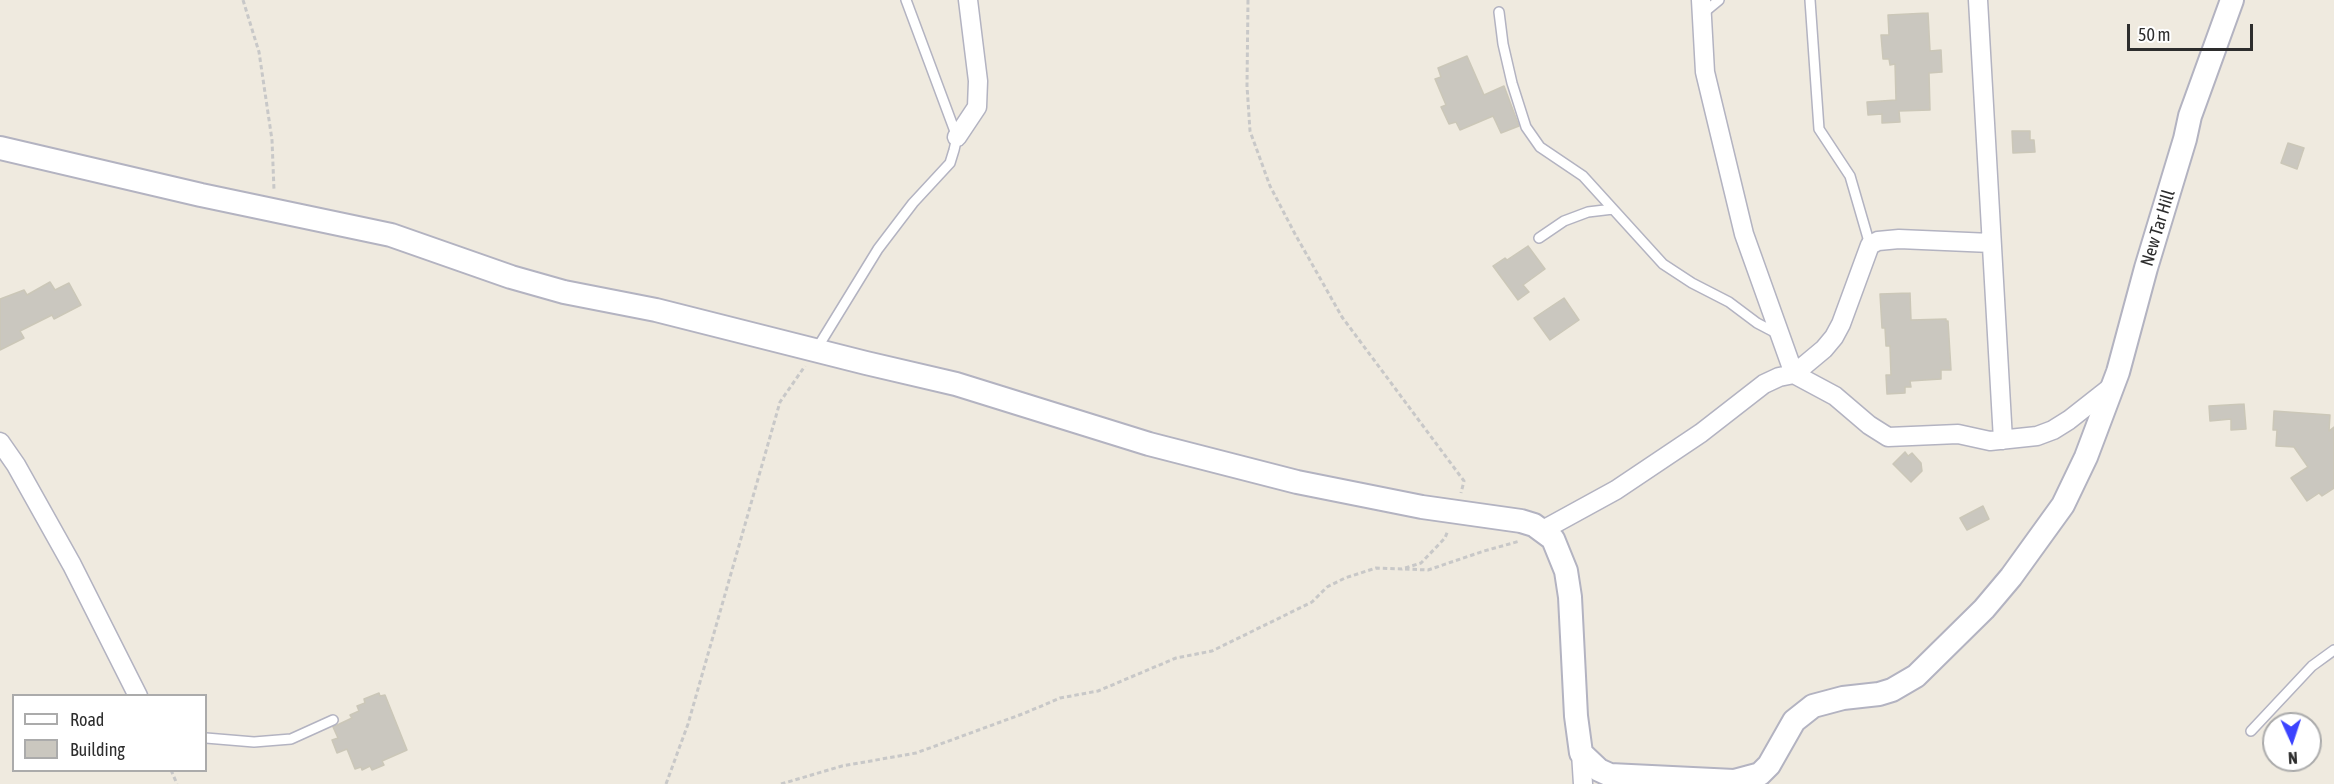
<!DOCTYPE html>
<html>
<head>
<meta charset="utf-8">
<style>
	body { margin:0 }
	#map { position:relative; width:2334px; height:784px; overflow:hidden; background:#efeadf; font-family:"Asap Condensed",sans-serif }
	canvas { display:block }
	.legend { position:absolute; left:12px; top:694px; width:195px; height:78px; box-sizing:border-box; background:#fff; border:2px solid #ababab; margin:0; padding:8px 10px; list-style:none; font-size:18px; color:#2d2d2d }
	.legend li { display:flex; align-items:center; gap:12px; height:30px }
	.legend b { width:30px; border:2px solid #ababab }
	.north { position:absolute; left:2262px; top:712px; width:60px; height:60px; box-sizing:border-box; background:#fff; border:2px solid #ababab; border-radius:50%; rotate:177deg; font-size:16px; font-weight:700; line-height:24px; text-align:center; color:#2d2d2d }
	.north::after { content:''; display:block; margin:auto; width:21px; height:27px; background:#3c43ff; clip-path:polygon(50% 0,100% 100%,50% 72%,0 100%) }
	.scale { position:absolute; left:2127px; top:24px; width:126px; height:27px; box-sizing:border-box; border:3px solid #2d2d2d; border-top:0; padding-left:8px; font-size:18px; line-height:21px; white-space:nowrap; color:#2d2d2d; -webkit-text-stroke:4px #fff; paint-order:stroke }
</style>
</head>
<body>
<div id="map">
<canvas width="2334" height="784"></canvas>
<ul class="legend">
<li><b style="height:8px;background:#fff"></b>Road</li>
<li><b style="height:16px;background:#cac7bf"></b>Building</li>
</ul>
<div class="north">N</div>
<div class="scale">50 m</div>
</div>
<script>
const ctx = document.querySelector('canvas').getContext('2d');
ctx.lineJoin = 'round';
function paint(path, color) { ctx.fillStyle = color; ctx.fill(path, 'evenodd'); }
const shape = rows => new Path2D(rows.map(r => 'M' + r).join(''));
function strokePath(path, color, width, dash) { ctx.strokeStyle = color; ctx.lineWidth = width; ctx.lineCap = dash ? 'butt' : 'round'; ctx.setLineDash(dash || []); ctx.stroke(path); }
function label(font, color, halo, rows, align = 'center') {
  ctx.font = font + ' "Asap Condensed",sans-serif'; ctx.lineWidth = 5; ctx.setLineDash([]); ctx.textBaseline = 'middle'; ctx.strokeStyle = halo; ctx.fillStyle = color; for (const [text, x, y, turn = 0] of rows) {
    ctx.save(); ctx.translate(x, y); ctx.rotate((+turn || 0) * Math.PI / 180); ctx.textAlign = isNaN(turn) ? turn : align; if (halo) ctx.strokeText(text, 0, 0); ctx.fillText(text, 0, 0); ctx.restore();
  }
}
const building = shape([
	[1928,13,1930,51,1941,50,1942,72,1929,73,1930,110,1899,111,1900,122,1882,123,1882,114,1868,115,1867,102,1896,100,1895,64,1890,65,1889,59,1883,59,1881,35,1889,35,1888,15,1928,13],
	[1467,56,1484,95,1504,86,1519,126,1501,133,1493,116,1460,130,1456,122,1449,124,1441,107,1446,105,1435,79,1441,77,1438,68,1467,56],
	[2012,131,2030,131,2030,140,2034,140,2035,152,2013,153,2012,131],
	[2288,143,2304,148,2297,169,2281,163,2288,143],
	[1528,246,1545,269,1523,285,1529,292,1518,300,1493,266,1505,258,1507,260,1528,246],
	[50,282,55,290,69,283,81,305,54,319,52,315,20,331,24,338,0,350,0,299,24,290,27,295,50,282],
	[1910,293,1911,320,1946,319,1946,321,1948,321,1951,370,1941,370,1941,379,1910,381,1911,387,1905,387,1905,393,1887,394,1886,375,1891,375,1890,346,1886,346,1885,328,1882,328,1880,294,1910,293],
	[1564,298,1579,320,1550,340,1534,318,1564,298],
	[2244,404,2246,429,2231,430,2231,419,2210,421,2209,406,2244,404],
	[2274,411,2330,415,2329,431,2334,427,2334,488,2322,496,2319,493,2307,501,2291,478,2308,467,2294,447,2276,446,2277,430,2273,430,2274,411],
	[1905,452,1908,456,1912,453,1921,463,1922,471,1911,482,1893,464,1905,452],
	[1983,506,1989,519,1967,530,1960,518,1983,506],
	[379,693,380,696,385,695,407,750,382,761,384,765,372,770,370,766,362,770,361,767,355,769,347,749,337,753,332,740,338,738,333,727,352,718,350,715,359,711,357,706,365,703,364,699,379,693]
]);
paint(building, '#cac7bf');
strokePath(building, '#cbc7b8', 1.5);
const service = shape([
	[1810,0,1819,129,1850,176,1870,245],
	[1499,12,1503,44,1512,83,1526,127,1540,147,1583,176,1663,264,1692,283,1729,302,1757,323,1778,334],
	[1702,14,1719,0],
	[1539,238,1564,221,1588,212,1613,209],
	[816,350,878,249,913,203,950,163,954,150,957,137,906,0],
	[2251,731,2312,666,2334,650],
	[206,738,254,742,291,739,333,720]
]);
const minor = shape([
	[1701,0,1705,72,1744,234,1794,374,1835,396,1869,425,1888,437,1958,434,1990,441,2037,436,2053,430,2069,420,2111,387],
	[1978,0,2003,440],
	[957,137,977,107,978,81,968,0],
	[0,442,16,465,72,565,138,696],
	[1543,530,1616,490,1701,433,1764,384,1779,377,1794,374,1824,349,1834,337,1841,324,1870,245,1878,241,1899,239,1991,243],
	[1581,753,1583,784]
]);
const tertiary = shape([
	[0,148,201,195,391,235,511,277,564,292,656,310,866,363,956,384,1149,444,1297,482,1422,507,1521,521,1534,525,1553,539,1566,571,1570,597,1576,716,1581,753,1599,770,1610,775,1734,781,1760,774,1769,765,1794,721,1813,706,1843,698,1879,694,1892,690,1916,676,1984,609,2011,577,2063,505,2086,457,2118,372,2146,268,2185,139,2190,116,2232,0]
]);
strokePath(service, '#b3b3c1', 12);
strokePath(minor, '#b3b3c1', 21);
strokePath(tertiary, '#b3b3c1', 26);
strokePath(shape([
	[243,0,259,52,272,140,274,190],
	[1248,0,1247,86,1250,131,1270,186,1295,234,1342,317,1464,481,1461,493],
	[1405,569,1428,570,1484,551,1520,541],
	[171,770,177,784],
	[666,784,688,724,780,402,805,366],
	[781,784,842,766,916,753,1025,713,1060,698,1098,691,1176,658,1212,651,1312,602,1327,587,1345,578,1376,568,1402,569,1421,563,1445,538,1448,530]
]), '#c8c8c8', 3, [4.5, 3]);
strokePath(service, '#fff', 9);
strokePath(minor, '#fff', 18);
strokePath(tertiary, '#fff', 22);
label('18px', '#2d2d2d', '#fff', [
	["New Tar Hill",2158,228,-73]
]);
</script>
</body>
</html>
